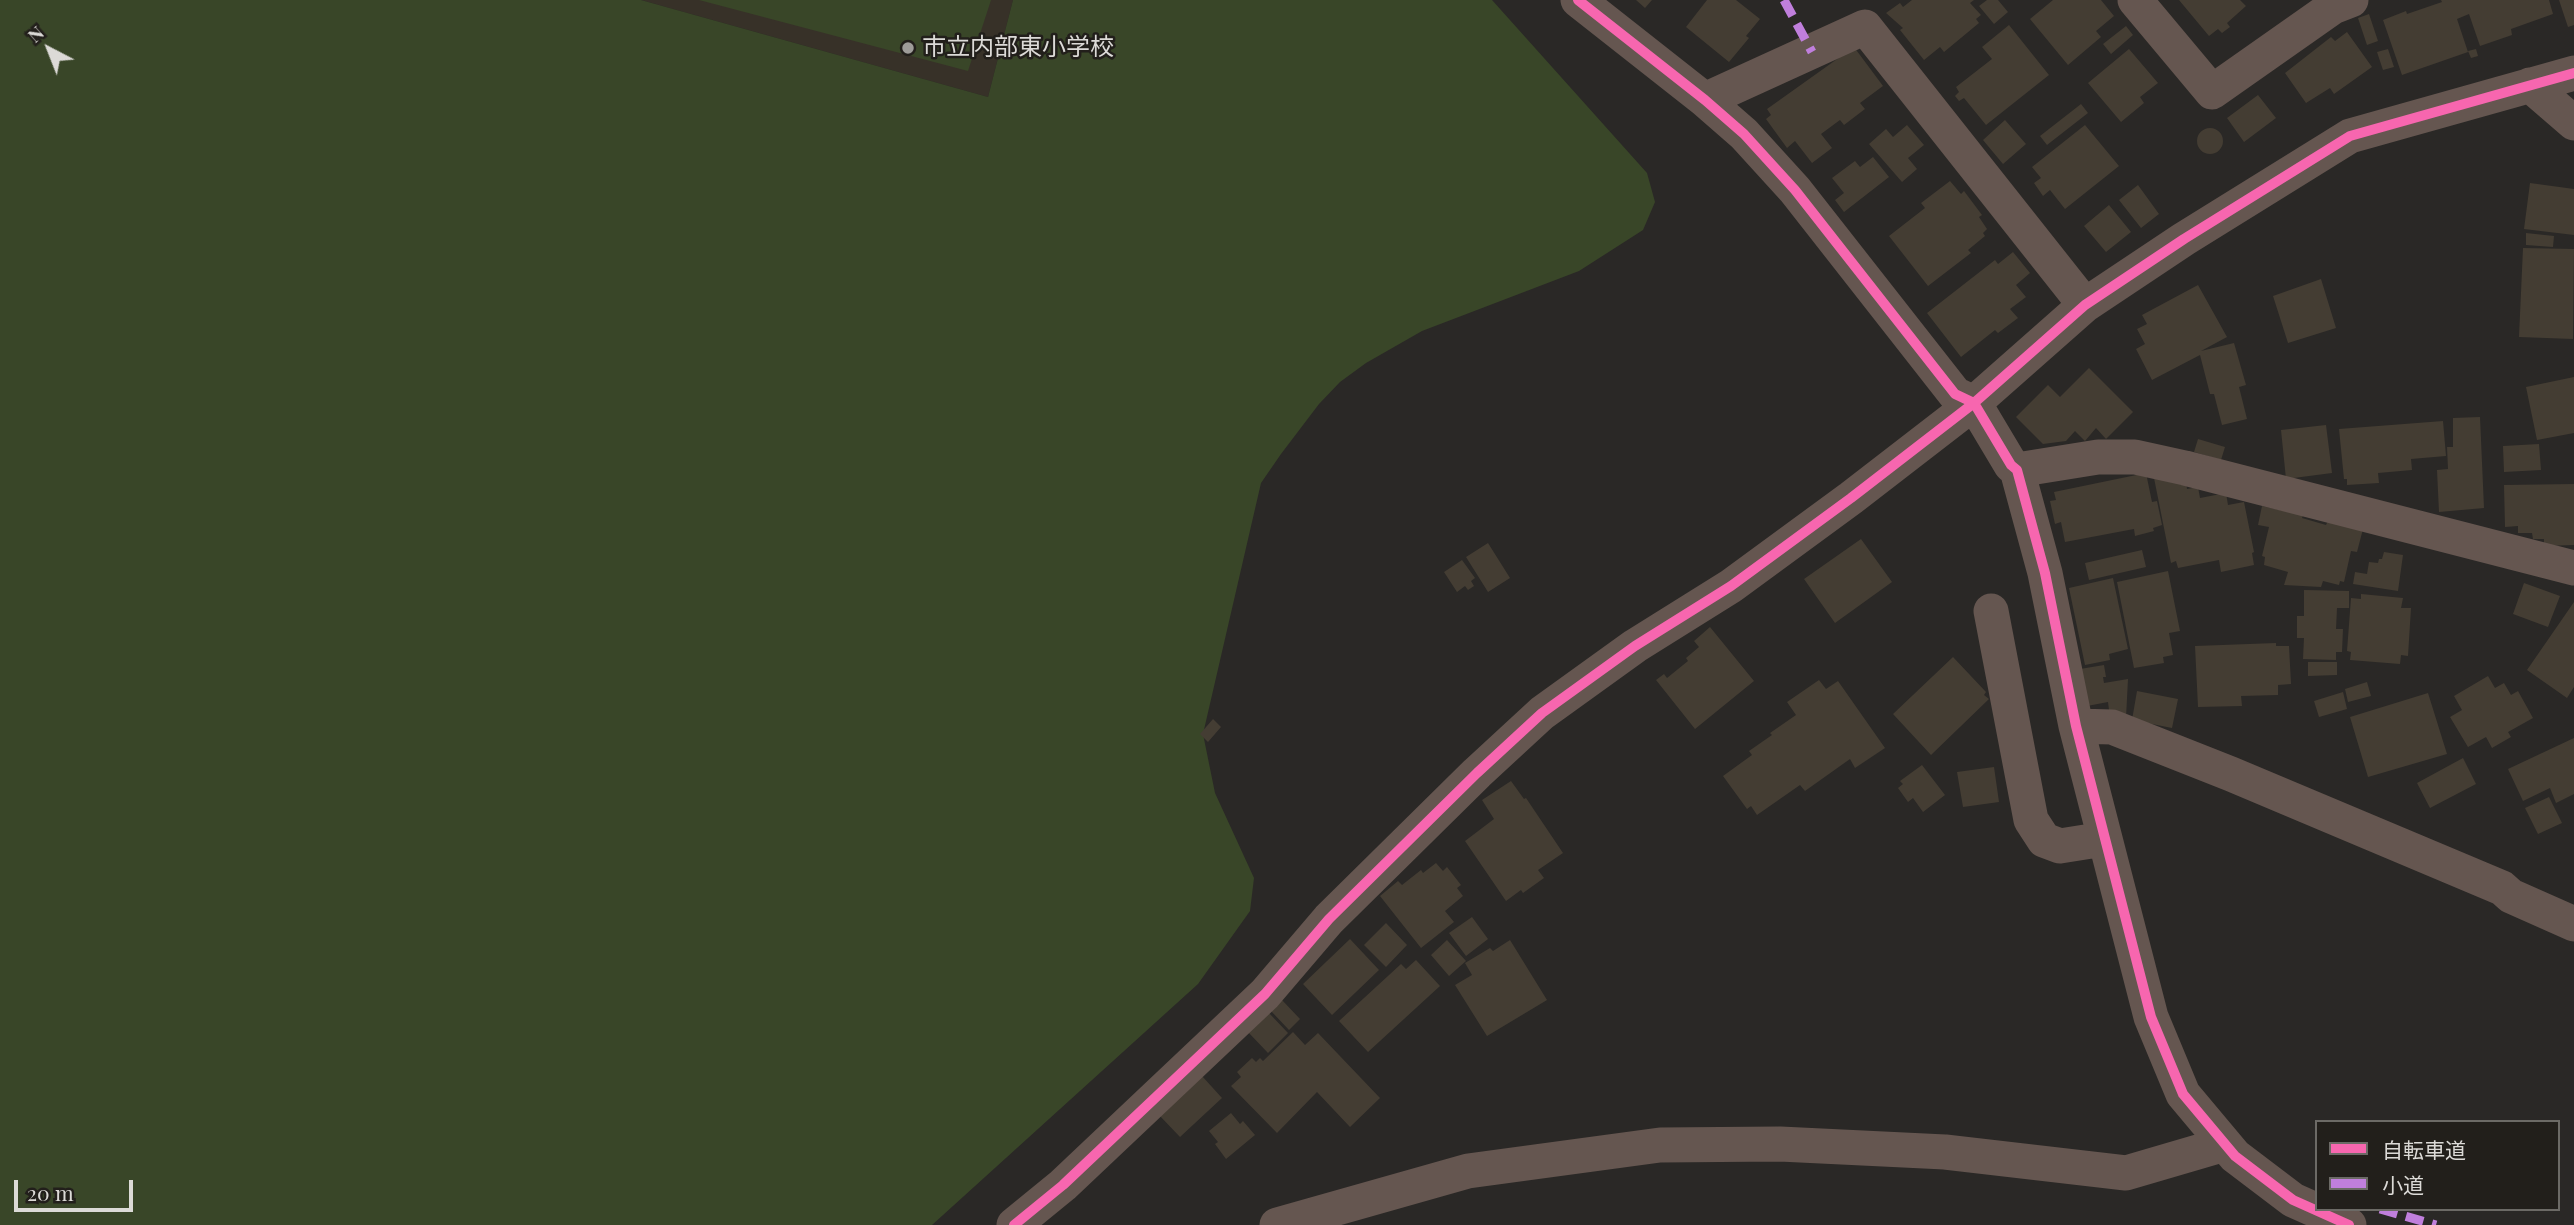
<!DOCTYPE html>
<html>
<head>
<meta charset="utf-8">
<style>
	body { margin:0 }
	#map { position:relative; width:2574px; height:1225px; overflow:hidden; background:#2a2826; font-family:"Playfair Display","Noto Sans JP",serif }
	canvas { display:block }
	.legend { position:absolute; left:2315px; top:1120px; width:245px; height:91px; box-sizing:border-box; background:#221f1b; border:2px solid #6c6a66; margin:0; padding:9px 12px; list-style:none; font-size:21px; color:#dcdad7 }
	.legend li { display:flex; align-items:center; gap:14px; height:35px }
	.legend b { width:35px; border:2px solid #6c6a66 }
	.north { position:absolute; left:14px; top:14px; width:70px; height:70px; -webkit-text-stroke:5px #221f1b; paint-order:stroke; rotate:318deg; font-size:19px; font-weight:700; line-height:28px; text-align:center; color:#dcdad7 }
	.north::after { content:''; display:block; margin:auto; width:24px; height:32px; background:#dcdad7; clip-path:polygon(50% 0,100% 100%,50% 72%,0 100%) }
	.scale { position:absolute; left:14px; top:1180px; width:119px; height:32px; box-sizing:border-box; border:4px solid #dcdad7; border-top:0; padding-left:9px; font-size:21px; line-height:24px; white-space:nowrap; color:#dcdad7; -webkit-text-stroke:5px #221f1b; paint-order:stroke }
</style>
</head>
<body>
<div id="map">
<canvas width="2574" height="1225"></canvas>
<ul class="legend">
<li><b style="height:9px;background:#f766af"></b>自転車道</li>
<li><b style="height:9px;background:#c07fdc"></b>小道</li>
</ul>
<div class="north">N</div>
<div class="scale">20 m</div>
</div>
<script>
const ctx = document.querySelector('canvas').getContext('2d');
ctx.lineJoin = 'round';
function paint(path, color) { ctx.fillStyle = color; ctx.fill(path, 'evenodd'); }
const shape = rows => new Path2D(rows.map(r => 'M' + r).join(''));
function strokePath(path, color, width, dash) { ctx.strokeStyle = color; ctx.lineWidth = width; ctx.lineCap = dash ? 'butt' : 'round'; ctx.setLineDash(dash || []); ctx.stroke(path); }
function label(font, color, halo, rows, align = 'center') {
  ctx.font = font + ' "Playfair Display","Noto Sans JP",serif'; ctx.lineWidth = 5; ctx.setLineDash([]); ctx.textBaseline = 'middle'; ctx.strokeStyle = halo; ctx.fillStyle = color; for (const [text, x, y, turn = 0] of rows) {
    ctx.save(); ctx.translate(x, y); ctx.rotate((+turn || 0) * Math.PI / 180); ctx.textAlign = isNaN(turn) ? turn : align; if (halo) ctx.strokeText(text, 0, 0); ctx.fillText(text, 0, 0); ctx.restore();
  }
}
paint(shape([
	[641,0,1013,0,988,97]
]), '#373128');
paint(shape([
	[0,0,641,0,988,97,1013,0,1492,0,1647,173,1655,202,1643,230,1579,271,1422,331,1366,363,1340,382,1319,404,1281,454,1261,483,1203,734,1215,793,1254,878,1250,911,1198,984,932,1225,0,1225],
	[699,0,991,0,968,71]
]), '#394628');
paint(shape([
	[1636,0,1652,0,1645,8],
	[1707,0,1736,0,1760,19,1746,36,1749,38,1729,62,1686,27],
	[1912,0,1974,0,1970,3,1981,15,1976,19,1979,23,1944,52,1940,47,1924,60,1900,30,1903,28,1886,13,1900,3,1903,7],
	[1987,0,1998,0,2008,12,1994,24,1979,6],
	[2053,0,2101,0,2114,16,2096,31,2101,37,2068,65,2030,19],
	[2179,0,2240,0,2246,6,2227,23,2230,27,2222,33,2218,29,2209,36],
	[2441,0,2549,0,2553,14,2511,29,2512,35,2480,46,2469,14,2457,19,2468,52,2402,75,2383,20,2406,11,2407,14,2442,2],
	[2559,0,2574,0,2574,25,2568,27],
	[2369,14,2378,41,2367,45,2358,18],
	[2009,25,2049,75,1986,125,1964,98,1959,101,1955,96,1959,92,1956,87,1992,59,1982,47],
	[2126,26,2133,35,2111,54,2103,44],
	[2347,32,2372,67,2334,94,2330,88,2306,103,2285,73,2331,37,2335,41],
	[1854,47,1883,86,1860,103,1865,109,1844,125,1840,120,1821,134,1832,148,1812,163,1795,141,1787,148,1766,119,1771,115,1767,109],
	[2129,49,2158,83,2140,97,2144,103,2121,122,2088,83],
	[2388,49,2394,67,2383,70,2377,52],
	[2476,49,2478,56,2471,58,2468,51],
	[2258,95,2276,118,2244,142,2227,118],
	[2081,104,2088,113,2047,145,2040,136],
	[2005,120,2026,144,2003,164,1983,140],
	[1907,125,1924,145,1908,158,1917,169,1902,182,1869,144,1886,129,1893,137],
	[2085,125,2119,166,2065,209,2050,190,2043,196,2034,183,2041,178,2032,167],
	'2197 141a13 13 0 1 1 26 0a13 13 0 1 1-26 0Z',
	[1873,157,1889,177,1844,212,1835,200,1844,193,1832,178,1855,161,1860,167],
	[1950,181,1961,194,1964,191,1982,215,1979,217,1987,229,1983,233,1985,236,1968,250,1971,253,1928,286,1889,236,1925,208,1921,203],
	[2530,183,2574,189,2574,235,2524,229],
	[2138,185,2159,214,2141,228,2119,200],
	[2109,205,2131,232,2106,252,2084,226],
	[2526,233,2554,236,2553,247,2526,245],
	[2523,248,2574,249,2573,339,2519,337],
	[2013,252,2030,273,2016,285,2026,297,2010,309,2018,318,1998,333,1995,330,1961,357,1927,313,1995,260,1998,264],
	[2321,279,2336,328,2288,343,2273,296],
	[2198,285,2227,337,2201,351,2234,343,2246,385,2239,387,2247,419,2222,425,2214,394,2210,394,2200,355,2152,380,2136,349,2145,344,2137,329,2147,324,2142,315],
	[2089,368,2133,412,2106,439,2096,428,2085,441,2075,431,2066,441,2043,444,2016,417,2048,385,2060,397],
	[2574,377,2574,433,2537,440,2526,387],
	[2480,417,2484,508,2439,512,2437,470,2448,469,2447,447,2453,447,2453,418],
	[2443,421,2446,456,2411,459,2412,470,2378,473,2379,483,2347,485,2347,479,2344,479,2339,429],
	[2326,425,2332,473,2286,479,2281,430],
	[2198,439,2225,447,2221,460,2194,452],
	[2539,444,2541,470,2504,472,2503,446],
	[2146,473,2152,502,2157,501,2162,525,2153,528,2154,531,2135,536,2134,529,2065,542,2061,522,2055,524,2050,501,2056,500,2054,492],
	[2153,473,2186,481,2187,489,2198,487,2200,498,2226,493,2228,505,2244,502,2254,552,2252,553,2254,565,2221,572,2219,560,2178,568,2176,561,2171,563],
	[2574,484,2574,545,2544,546,2544,539,2533,539,2532,533,2518,533,2518,526,2505,527,2504,485],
	[2262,506,2303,515,2302,518,2326,525,2328,521,2363,529,2357,552,2351,551,2344,582,2340,581,2339,585,2323,581,2321,587,2284,585,2288,572,2264,565,2265,557,2262,556,2269,527,2258,525],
	[1861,539,1892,582,1835,623,1804,579],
	[1488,543,1510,578,1488,592,1466,557],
	[2142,550,2146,567,2089,580,2085,563],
	[2384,552,2403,555,2398,591,2353,584,2355,572,2367,574,2369,562,2378,563,2379,559,2382,559],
	[1462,560,1475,578,1471,581,1474,586,1468,590,1465,586,1457,592,1444,572],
	[2168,571,2180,631,2169,633,2173,655,2163,657,2164,663,2134,668,2117,582],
	[2113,578,2128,649,2109,654,2110,660,2085,665,2069,588],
	[2524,583,2560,596,2548,627,2513,614],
	[2304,590,2349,591,2349,608,2337,608,2336,629,2343,629,2342,652,2336,652,2336,660,2303,659,2304,638,2297,638,2297,616,2304,616],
	[2361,594,2403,598,2401,608,2411,608,2408,656,2401,655,2400,664,2350,660,2351,652,2347,651,2351,598,2361,599],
	[2574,602,2574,687,2567,698,2527,670],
	[1710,627,1754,681,1695,729,1656,680,1664,674,1667,678,1688,661,1686,658,1699,647,1694,641],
	[2276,643,2276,646,2289,646,2291,684,2278,685,2278,695,2241,696,2242,706,2198,707,2195,646],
	[1953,657,1986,692,1984,695,1989,699,1931,755,1893,714],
	[2308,662,2337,662,2337,675,2308,676],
	[2104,665,2106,677,2103,677,2104,683,2128,679,2126,718,2109,710,2108,702,2087,706,2080,669],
	[2488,676,2495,688,2504,683,2511,695,2518,691,2533,718,2508,732,2511,737,2492,748,2486,737,2468,747,2450,717,2462,710,2454,696],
	[1819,680,1826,689,1838,681,1885,748,1855,768,1850,759,1805,791,1800,785,1757,815,1751,806,1747,809,1723,776,1752,755,1749,751,1772,735,1770,733,1796,715,1787,702],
	[2367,682,2371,696,2348,702,2345,689],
	[2137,691,2178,699,2172,728,2132,720],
	[2343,692,2347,709,2319,717,2314,701],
	[2428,693,2447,754,2368,777,2350,717],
	[1213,719,1221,727,1208,742,1200,734],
	[2574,738,2574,794,2556,803,2550,788,2523,801,2508,769],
	[2463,758,2476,784,2430,808,2417,783],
	[1922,765,1945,795,1923,812,1913,798,1908,802,1898,788,1903,784,1900,781],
	[1994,767,1999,802,1963,807,1957,772],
	[1511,781,1524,799,1526,798,1563,853,1538,870,1544,878,1523,893,1521,890,1506,901,1465,841,1494,819,1482,800],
	[2549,797,2562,823,2538,834,2525,808],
	[1436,863,1443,871,1447,867,1461,885,1457,888,1463,896,1445,911,1454,922,1421,948,1380,896,1398,881,1402,885,1421,870,1423,873],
	[1472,917,1488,939,1466,956,1449,933],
	[1386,923,1407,945,1386,967,1364,945],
	[1350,939,1379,970,1332,1015,1303,984],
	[1447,940,1466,961,1449,976,1431,955],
	[1510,940,1547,1000,1487,1036,1455,985,1472,975,1465,963,1490,948,1493,951],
	[1416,960,1440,986,1368,1052,1339,1021,1401,964,1406,969],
	[1282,1000,1300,1019,1289,1030,1271,1011],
	[1269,1013,1288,1033,1268,1053,1248,1032],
	[1293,1032,1305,1045,1318,1033,1380,1098,1350,1127,1317,1092,1277,1133,1231,1086,1241,1077,1237,1072,1252,1058,1256,1062,1260,1058,1263,1061],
	[1202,1076,1222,1098,1180,1137,1159,1115],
	[1231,1113,1240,1124,1243,1121,1255,1135,1226,1159,1215,1144,1218,1142,1209,1131]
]), '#443d33');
strokePath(shape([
	[1578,0,1705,100,1744,134,1795,190,1955,394,1974,403,2011,465,2017,470,2045,573,2076,726,2151,1017,2183,1094,2235,1156,2293,1200,2349,1225],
	[2135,0,2212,92,2333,7,2351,0],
	[2530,85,2574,123],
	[1705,100,1865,27,2085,305],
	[2017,470,2098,457,2135,457,2185,468,2574,568],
	[1991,611,2031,820,2044,840,2060,846,2104,839],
	[2076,726,2112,727,2231,774,2502,888,2511,896,2574,924],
	[1014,1225,1063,1185,1265,994,1329,919,1477,773,1542,713,1635,646,1731,586,1851,498,1974,403,2085,305,2184,239,2350,136,2574,73],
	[1277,1225,1468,1171,1660,1145,1780,1144,1945,1152,2126,1173,2225,1144]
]), '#655650', 35);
strokePath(shape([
	[1784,0,1812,52],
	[2380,1209,2436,1225]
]), '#c07fdc', 9, [18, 9]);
strokePath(shape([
	[1578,0,1705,100,1744,134,1795,190,1955,394,1974,403,2011,465,2017,470,2045,573,2076,726,2151,1017,2183,1094,2235,1156,2293,1200,2349,1225],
	[1014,1225,1063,1185,1265,994,1329,919,1477,773,1542,713,1635,646,1731,586,1851,498,1974,403,2085,305,2184,239,2350,136,2574,73]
]), '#f766af', 10);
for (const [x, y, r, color] of [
	[908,48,7,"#9e9c99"]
]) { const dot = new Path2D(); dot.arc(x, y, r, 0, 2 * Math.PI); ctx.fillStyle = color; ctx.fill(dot); strokePath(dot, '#221f1b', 2.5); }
label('24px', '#dcdad7', '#221f1b', [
	["市立内部東小学校",922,48]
], 'left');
</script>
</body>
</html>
